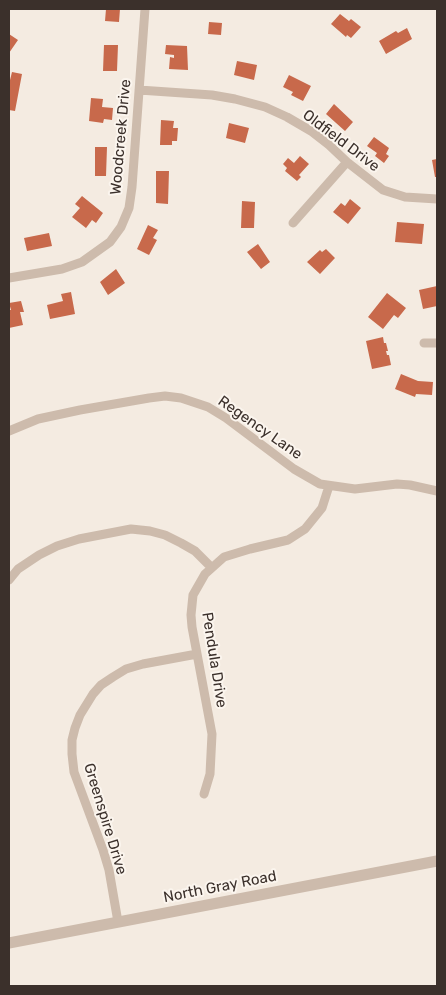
<!DOCTYPE html>
<html>
<head>
<meta charset="utf-8">
<style>
	body { margin:0 }
	#map { position:relative; width:446px; height:995px; overflow:hidden; background:#f4ebe1; font-family:Rubik,sans-serif }
	canvas { display:block }
	.frame { position:absolute; inset:0; border:10px solid #3b302b; pointer-events:none }
</style>
</head>
<body>
<div id="map">
<canvas width="446" height="995"></canvas>
<div class="frame"></div>
</div>
<script>
const ctx = document.querySelector('canvas').getContext('2d');
ctx.lineJoin = 'round';
function paint(path, color) { ctx.fillStyle = color; ctx.fill(path, 'evenodd'); }
const shape = rows => new Path2D(rows.map(r => 'M' + r).join(''));
function strokePath(path, color, width, dash) { ctx.strokeStyle = color; ctx.lineWidth = width; ctx.lineCap = dash ? 'butt' : 'round'; ctx.setLineDash(dash || []); ctx.stroke(path); }
function label(font, color, halo, rows, align = 'center') {
  ctx.font = font + ' Rubik,sans-serif'; ctx.lineWidth = 4; ctx.setLineDash([]); ctx.textBaseline = 'middle'; ctx.strokeStyle = halo; ctx.fillStyle = color; for (const [text, x, y, turn = 0] of rows) {
    ctx.save(); ctx.translate(x, y); ctx.rotate((+turn || 0) * Math.PI / 180); ctx.textAlign = isNaN(turn) ? turn : align; if (halo) ctx.strokeText(text, 0, 0); ctx.fillText(text, 0, 0); ctx.restore();
  }
}
paint(shape([
	[106,9,120,9,119,22,105,21],
	[340,14,349,21,351,19,361,27,351,38,347,35,346,37,331,24],
	[209,22,222,23,221,35,208,34],
	[407,28,412,39,386,54,379,41,396,31,398,33],
	[9,34,18,40,9,53],
	[104,45,118,45,117,71,103,71],
	[166,45,187,46,188,70,169,69,170,57,174,58,174,55,165,54],
	[237,61,257,65,254,80,234,75],
	[12,72,22,74,15,111,9,110,9,84],
	[289,75,311,86,303,101,291,95,293,92,283,87],
	[91,98,103,99,102,107,113,108,112,120,104,119,103,123,89,121],
	[334,104,353,122,345,131,326,114],
	[161,120,174,121,173,128,178,128,177,141,172,141,172,145,160,145],
	[229,123,249,128,245,143,226,138],
	[374,137,389,148,386,154,389,156,384,163,375,156,377,153,367,146],
	[95,147,107,147,106,176,95,176],
	[300,156,309,164,299,175,301,177,297,181,285,171,287,168,283,164,288,158,294,163],
	[437,159,437,177,435,177,432,160],
	[156,171,169,171,168,204,156,203],
	[82,196,103,213,96,223,92,220,86,228,72,217,80,208,75,204],
	[350,199,361,208,348,224,333,212,341,203,345,206],
	[242,201,255,202,254,228,241,228],
	[397,222,424,224,422,244,395,242],
	[148,225,158,230,153,238,157,240,149,255,137,249],
	[49,233,52,246,27,251,24,238],
	[258,244,270,262,261,269,247,252],
	[326,249,335,258,320,274,307,262,320,250,322,252],
	[116,269,125,283,108,295,100,282],
	[437,286,437,306,423,309,419,290],
	[71,292,75,314,50,319,47,305,63,301,61,294],
	[387,293,406,308,398,318,394,315,383,329,368,317],
	[21,301,24,312,20,312,23,325,9,328,9,310,11,310,9,303],
	[383,337,384,343,386,343,388,351,386,351,387,355,389,355,391,365,372,369,366,341],
	[401,374,418,381,433,382,432,395,416,394,415,397,395,389]
]), '#c8694b');
strokePath(shape([
	[139,90,212,95,235,99,265,107,287,117,311,131,329,145,347,162,383,190,405,197,437,199],
	[293,223,347,162],
	[9,278,62,269,82,262,110,242,121,227,129,208,132,187,145,9],
	[424,343,437,343],
	[9,431,38,419,80,410,149,398,165,396,181,398,208,407,226,418,294,469,320,484,355,489,397,484,410,485,437,491],
	[9,580,18,569,39,555,57,546,79,539,131,529,150,531,165,535,181,543,195,551,211,567],
	[204,794,210,774,212,734,192,627,191,615,193,595,205,574,224,557,250,549,288,540,305,529,322,508,329,486],
	[118,922,109,870,103,850,74,772,72,754,72,740,75,728,80,715,93,694,101,685,113,677,126,669,143,664,197,654]
]), '#cdbbac', 9);
strokePath(shape([
	[9,943,437,861]
]), '#cdbbac', 11);
label('15px', '#3b302b', '#fbf5ee', [
	["Woodcreek Drive",121,137,-85],
	["Oldfield Drive",341,141,37],
	["Regency Lane",260,428,35],
	["Pendula Drive",214,660,81],
	["Greenspire Drive",105,819,73],
	["North Gray Road",220,887,-11]
]);
</script>
</body>
</html>
